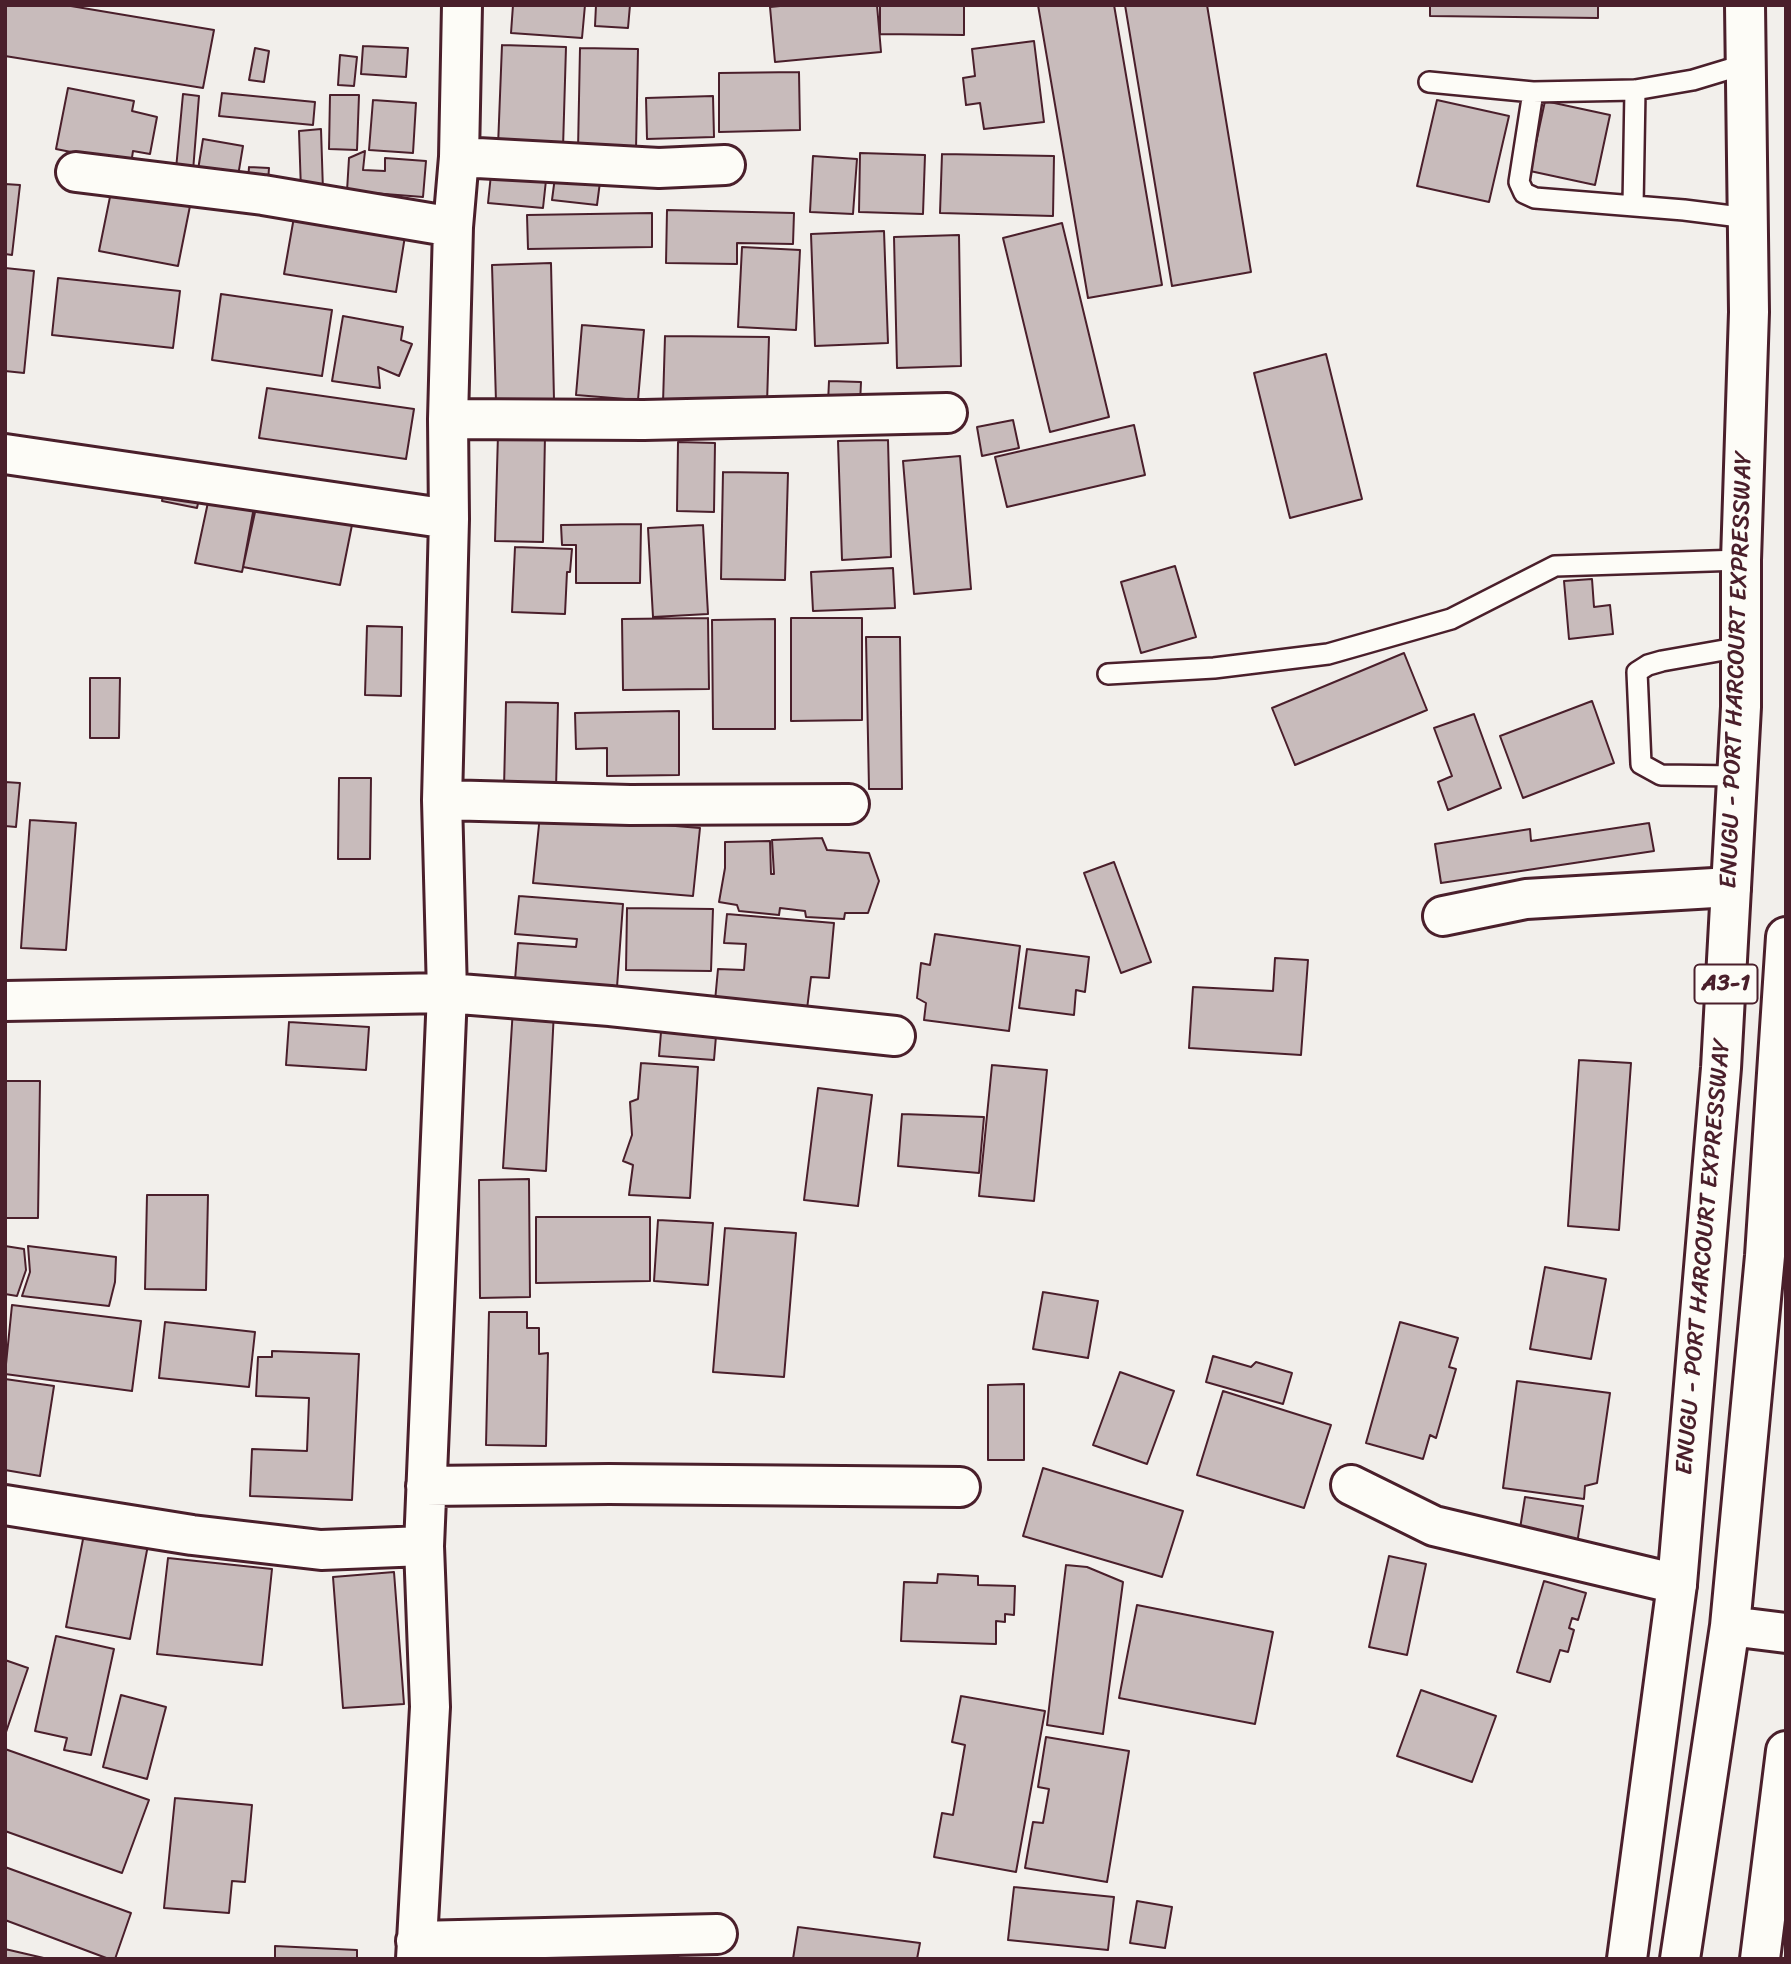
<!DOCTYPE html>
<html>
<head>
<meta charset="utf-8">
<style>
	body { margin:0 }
	#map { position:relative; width:1791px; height:1964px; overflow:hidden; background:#f2efeb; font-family:Sriracha,sans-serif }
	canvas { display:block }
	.frame { position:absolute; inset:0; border:7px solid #4a1f2b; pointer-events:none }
</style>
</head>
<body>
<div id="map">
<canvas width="1791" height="1964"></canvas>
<div class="frame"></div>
</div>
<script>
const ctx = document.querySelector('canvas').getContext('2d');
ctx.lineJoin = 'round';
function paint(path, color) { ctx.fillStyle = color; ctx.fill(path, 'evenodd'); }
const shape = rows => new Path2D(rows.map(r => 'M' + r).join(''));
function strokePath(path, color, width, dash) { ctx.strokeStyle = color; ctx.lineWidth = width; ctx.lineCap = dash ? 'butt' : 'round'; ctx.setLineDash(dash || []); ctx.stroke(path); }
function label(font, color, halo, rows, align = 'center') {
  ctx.font = font + ' Sriracha,sans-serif'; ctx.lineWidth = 5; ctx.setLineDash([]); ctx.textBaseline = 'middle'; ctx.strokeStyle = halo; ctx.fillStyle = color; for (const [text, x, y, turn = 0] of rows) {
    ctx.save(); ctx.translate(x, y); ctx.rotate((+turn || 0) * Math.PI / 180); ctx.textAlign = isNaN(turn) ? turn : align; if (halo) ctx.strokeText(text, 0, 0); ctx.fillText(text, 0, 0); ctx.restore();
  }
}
const building = shape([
	[5,5,65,5,214,30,203,88,5,56,5,5],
	[513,5,585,5,582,38,511,33,513,5],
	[596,5,630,5,628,28,595,26,596,5],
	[790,5,877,5,881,52,775,62,770,7,790,5],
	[880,5,964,5,964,35,880,34,880,5],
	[1038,5,1114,5,1162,285,1088,298,1038,5],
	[1125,5,1207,5,1251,272,1172,286,1125,5],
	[1430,5,1598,5,1598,18,1430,16,1430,5],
	[1034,41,1044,122,984,129,980,103,966,105,963,78,975,76,972,49,1034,41],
	[502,45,566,47,563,148,498,146,502,45],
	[363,46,408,48,406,77,361,74,363,46],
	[255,48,269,51,264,82,249,80,255,48],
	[580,48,638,49,636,150,578,150,580,48],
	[340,55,357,57,354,86,338,85,340,55],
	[799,72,800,130,719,132,719,73,799,72],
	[68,88,134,101,132,111,157,117,150,154,133,151,131,164,56,149,68,88],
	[222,93,315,102,313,125,219,116,222,93],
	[183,94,199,96,193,171,176,169,183,94],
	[330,95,359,95,357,150,329,149,330,95],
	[713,96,714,137,647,139,646,98,713,96],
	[373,100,416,103,413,153,369,150,373,100],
	[1437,100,1509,116,1489,202,1417,186,1437,100],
	[1545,101,1610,115,1595,185,1530,171,1545,101],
	[321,129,323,191,301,191,299,131,321,129],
	[203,139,243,146,237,182,197,176,203,139],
	[365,151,363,170,385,171,385,158,426,161,423,197,347,191,349,158,365,151],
	[860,153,925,155,923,214,859,212,860,153],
	[942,154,1054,156,1053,216,940,213,942,154],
	[813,156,857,159,853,214,810,212,813,156],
	[492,165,547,171,543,208,488,203,492,165],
	[249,167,269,168,268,182,248,181,249,167],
	[555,177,600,182,597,205,552,200,555,177],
	[5,184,20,185,12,255,5,254,5,184],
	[111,192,190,206,178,266,99,251,111,192],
	[667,210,794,213,793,244,737,243,737,264,666,263,667,210],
	[652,213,652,247,528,249,527,215,652,213],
	[294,217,405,236,396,292,284,274,294,217],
	[1062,223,1109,417,1050,432,1003,238,1062,223],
	[884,231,888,343,815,346,811,234,884,231],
	[959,235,961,366,897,368,894,237,959,235],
	[742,247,800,250,796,330,738,327,742,247],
	[551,263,554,400,496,402,492,265,551,263],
	[5,268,34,271,24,373,5,371,5,268],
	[58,278,180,291,173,348,52,335,58,278],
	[221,294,332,310,322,376,212,360,221,294],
	[343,316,403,327,401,340,412,344,399,376,378,367,380,388,332,381,343,316],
	[582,325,644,330,638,400,576,395,582,325],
	[665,336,769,337,767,404,663,403,665,336],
	[1326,354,1362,499,1290,518,1254,373,1326,354],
	[829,381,861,382,860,404,828,403,829,381],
	[267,388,414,409,406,459,259,438,267,388],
	[1013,420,1019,448,982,456,977,427,1013,420],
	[1134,425,1145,475,1007,507,995,457,1134,425],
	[498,434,545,435,543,542,495,541,498,434],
	[888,440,891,557,842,560,838,441,888,440],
	[678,442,715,443,714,512,677,511,678,442],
	[960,456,971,589,914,594,903,461,960,456],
	[723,472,788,473,785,580,721,579,723,472],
	[166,478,202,485,197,508,162,501,166,478],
	[210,493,257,503,242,572,195,563,210,493],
	[254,507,352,525,340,585,243,567,254,507],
	[641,524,640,583,576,583,576,545,562,545,561,525,641,524],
	[703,525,708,614,653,617,648,528,703,525],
	[515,547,572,549,570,572,567,572,565,614,512,612,515,547],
	[1175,566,1196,637,1141,653,1121,582,1175,566],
	[893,568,895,608,813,611,811,572,893,568],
	[1592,579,1594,607,1610,605,1613,634,1569,639,1564,581,1592,579],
	[708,618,709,689,623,690,622,619,708,618],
	[791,618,862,618,862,720,791,721,791,618],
	[775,619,775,729,713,729,712,620,775,619],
	[367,626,402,627,401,696,365,695,367,626],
	[866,637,900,637,902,789,869,789,866,637],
	[1404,653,1427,710,1295,765,1272,708,1404,653],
	[90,678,120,678,119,738,90,738,90,678],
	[1592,701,1614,763,1523,798,1500,736,1592,701],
	[506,702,558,703,556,789,504,788,506,702],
	[679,711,679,775,607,776,607,748,576,749,575,713,679,711],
	[1474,714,1501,788,1448,810,1438,782,1452,776,1434,728,1474,714],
	[339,778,371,778,370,859,338,859,339,778],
	[5,782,20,783,16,827,5,826,5,782],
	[540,815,700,828,693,896,533,883,540,815],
	[30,820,76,823,66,950,21,948,30,820],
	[1649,823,1654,851,1441,883,1435,844,1530,829,1531,841,1649,823],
	[822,838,827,850,869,853,879,881,868,913,845,913,844,919,806,917,805,911,780,908,779,915,739,911,737,905,719,902,725,868,725,842,770,841,771,874,774,874,772,840,822,838],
	[1114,862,1151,962,1121,973,1084,873,1114,862],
	[519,896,623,904,617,987,515,980,518,943,576,947,577,939,515,934,519,896],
	[627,908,713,909,711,971,626,970,627,908],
	[727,914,834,923,829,978,811,977,807,1009,715,1001,718,969,744,970,746,944,724,943,727,914],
	[935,934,1020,946,1009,1031,924,1020,926,1003,917,998,921,963,930,965,935,934],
	[1027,949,1089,957,1085,992,1076,990,1074,1015,1019,1008,1027,949],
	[1275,958,1308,960,1301,1055,1189,1048,1193,987,1273,991,1275,958],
	[513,1008,554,1011,546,1171,503,1168,513,1008],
	[662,1020,717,1024,714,1060,659,1056,662,1020],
	[289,1022,369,1027,366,1070,286,1065,289,1022],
	[1579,1060,1631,1063,1619,1230,1568,1226,1579,1060],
	[641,1063,698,1067,690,1198,629,1195,633,1165,623,1161,632,1135,630,1102,638,1099,641,1063],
	[992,1065,1047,1070,1034,1201,979,1196,992,1065],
	[5,1081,40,1081,38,1218,5,1218,5,1081],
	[818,1088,872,1095,858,1206,804,1200,818,1088],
	[902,1114,984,1117,979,1173,898,1166,902,1114],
	[529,1179,530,1297,480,1298,479,1180,529,1179],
	[147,1195,208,1195,206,1290,145,1289,147,1195],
	[536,1217,650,1217,650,1281,536,1283,536,1217],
	[658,1220,713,1223,708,1285,654,1281,658,1220],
	[725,1228,796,1233,784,1377,713,1372,725,1228],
	[5,1246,24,1249,26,1270,17,1296,5,1294,5,1246],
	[28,1246,116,1257,115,1282,109,1306,22,1296,30,1272,28,1246],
	[1545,1267,1606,1279,1591,1359,1530,1349,1545,1267],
	[1043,1292,1098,1301,1088,1358,1033,1349,1043,1292],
	[12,1305,141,1321,132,1391,5,1374,12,1305],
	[489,1312,527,1312,527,1328,539,1328,539,1354,548,1353,546,1446,486,1445,489,1312],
	[165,1322,255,1332,249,1387,159,1378,165,1322],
	[1400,1322,1458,1338,1449,1367,1456,1369,1436,1438,1430,1435,1423,1459,1366,1443,1400,1322],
	[272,1351,359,1354,352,1500,250,1496,252,1449,307,1451,309,1398,256,1396,258,1357,272,1357,272,1351],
	[1213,1356,1251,1367,1256,1362,1292,1373,1283,1404,1206,1382,1213,1356],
	[1120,1372,1174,1391,1147,1464,1093,1445,1120,1372],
	[5,1379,54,1386,40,1476,5,1470,5,1379],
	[1517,1381,1610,1393,1597,1483,1585,1486,1584,1499,1503,1488,1517,1381],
	[1024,1384,1024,1460,988,1460,988,1385,1024,1384],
	[1223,1391,1331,1425,1304,1508,1197,1475,1223,1391],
	[1043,1468,1183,1511,1162,1577,1023,1536,1043,1468],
	[1525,1497,1583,1506,1577,1544,1519,1535,1525,1497],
	[84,1534,148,1545,130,1639,66,1627,84,1534],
	[1389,1556,1426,1564,1407,1655,1369,1647,1389,1556],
	[168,1558,272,1569,262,1665,157,1654,168,1558],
	[1066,1565,1087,1567,1123,1582,1103,1734,1047,1725,1066,1565],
	[394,1572,404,1704,343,1708,333,1577,394,1572],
	[938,1574,978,1576,978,1585,1015,1586,1014,1615,1005,1614,1005,1622,996,1621,996,1644,901,1641,904,1582,937,1583,938,1574],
	[1544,1581,1586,1593,1578,1620,1572,1618,1569,1628,1574,1630,1568,1652,1560,1650,1550,1682,1517,1672,1544,1581],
	[1137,1605,1273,1632,1255,1724,1119,1698,1137,1605],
	[56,1636,114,1649,91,1755,64,1750,67,1738,35,1731,56,1636],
	[5,1660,28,1668,5,1735,5,1660],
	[1421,1690,1496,1716,1472,1782,1397,1756,1421,1690],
	[121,1695,166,1707,147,1779,103,1767,121,1695],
	[961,1696,1045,1711,1016,1872,934,1857,942,1813,953,1815,965,1745,952,1742,961,1696],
	[1046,1737,1129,1751,1107,1882,1025,1868,1033,1822,1043,1823,1049,1789,1038,1787,1046,1737],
	[5,1749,149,1800,122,1873,5,1831,5,1749],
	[175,1798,252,1805,245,1882,232,1881,229,1913,164,1908,175,1798],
	[5,1867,131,1913,115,1959,109,1959,5,1920,5,1867],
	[1014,1887,1114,1897,1108,1950,1008,1940,1014,1887],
	[1137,1901,1172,1907,1165,1948,1130,1943,1137,1901],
	[798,1927,920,1943,917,1959,793,1959,798,1927],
	[677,1945,678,1959,522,1959,522,1953,677,1945],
	[275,1946,357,1950,357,1959,275,1959,275,1946],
	[5,1949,48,1959,5,1959,5,1949]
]);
paint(building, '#c8bbbb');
strokePath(building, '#4a1f2b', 2);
const service = shape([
	[1429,82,1533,92,1635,90,1693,80,1746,64],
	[1533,92,1519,182,1524,193,1535,198,1684,210,1748,218],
	[1633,206,1635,90],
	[1108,674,1214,668,1328,654,1451,619,1555,566,1741,560],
	[1737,776,1661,775,1641,764,1637,672,1648,665,1662,661,1741,647]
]);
const minor = shape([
	[459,157,659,168,725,165],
	[76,172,263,195,453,227],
	[448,419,644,420,947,413],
	[5,454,449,519],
	[442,800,630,805,849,804],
	[1443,916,1526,899,1731,887],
	[5,1001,447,993,610,1006,895,1036],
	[1351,1485,1434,1526,1677,1584],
	[426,1486,609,1484,960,1487],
	[5,1505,192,1535,321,1550,424,1546],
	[416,1941,717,1934],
	[416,1959,430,1707,424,1546,447,993,442,800,449,519,448,419,453,227,459,157,462,5]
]);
const primary = shape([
	[1627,1959,1677,1584,1721,1068,1741,707,1741,560,1749,312,1745,5]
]);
const trunk = shape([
	[1730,1626,1786,1633],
	[1680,1959,1730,1626,1765,1256,1786,937],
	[1760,1959,1786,1751]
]);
strokePath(service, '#4a1f2b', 24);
strokePath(minor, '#4a1f2b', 44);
strokePath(primary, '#4a1f2b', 44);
strokePath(trunk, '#4a1f2b', 44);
strokePath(service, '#fdfcf7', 19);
strokePath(minor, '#fdfcf7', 38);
strokePath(primary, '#fdfcf7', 38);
strokePath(trunk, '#fdfcf7', 38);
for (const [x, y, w] of [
	[1726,984,63]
]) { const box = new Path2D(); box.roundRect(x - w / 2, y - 19.5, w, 39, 5); ctx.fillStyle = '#fdfcf7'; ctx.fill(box); strokePath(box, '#4a1f2b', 2); }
label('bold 23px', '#4a1f2b', null, [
	["A3-1",1726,984]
]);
label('24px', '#4a1f2b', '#fdfcf7', [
	["ENUGU - PORT HARCOURT EXPRESSWAY",1737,670,-88],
	["ENUGU - PORT HARCOURT EXPRESSWAY",1704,1257,-85]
]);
</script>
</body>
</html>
